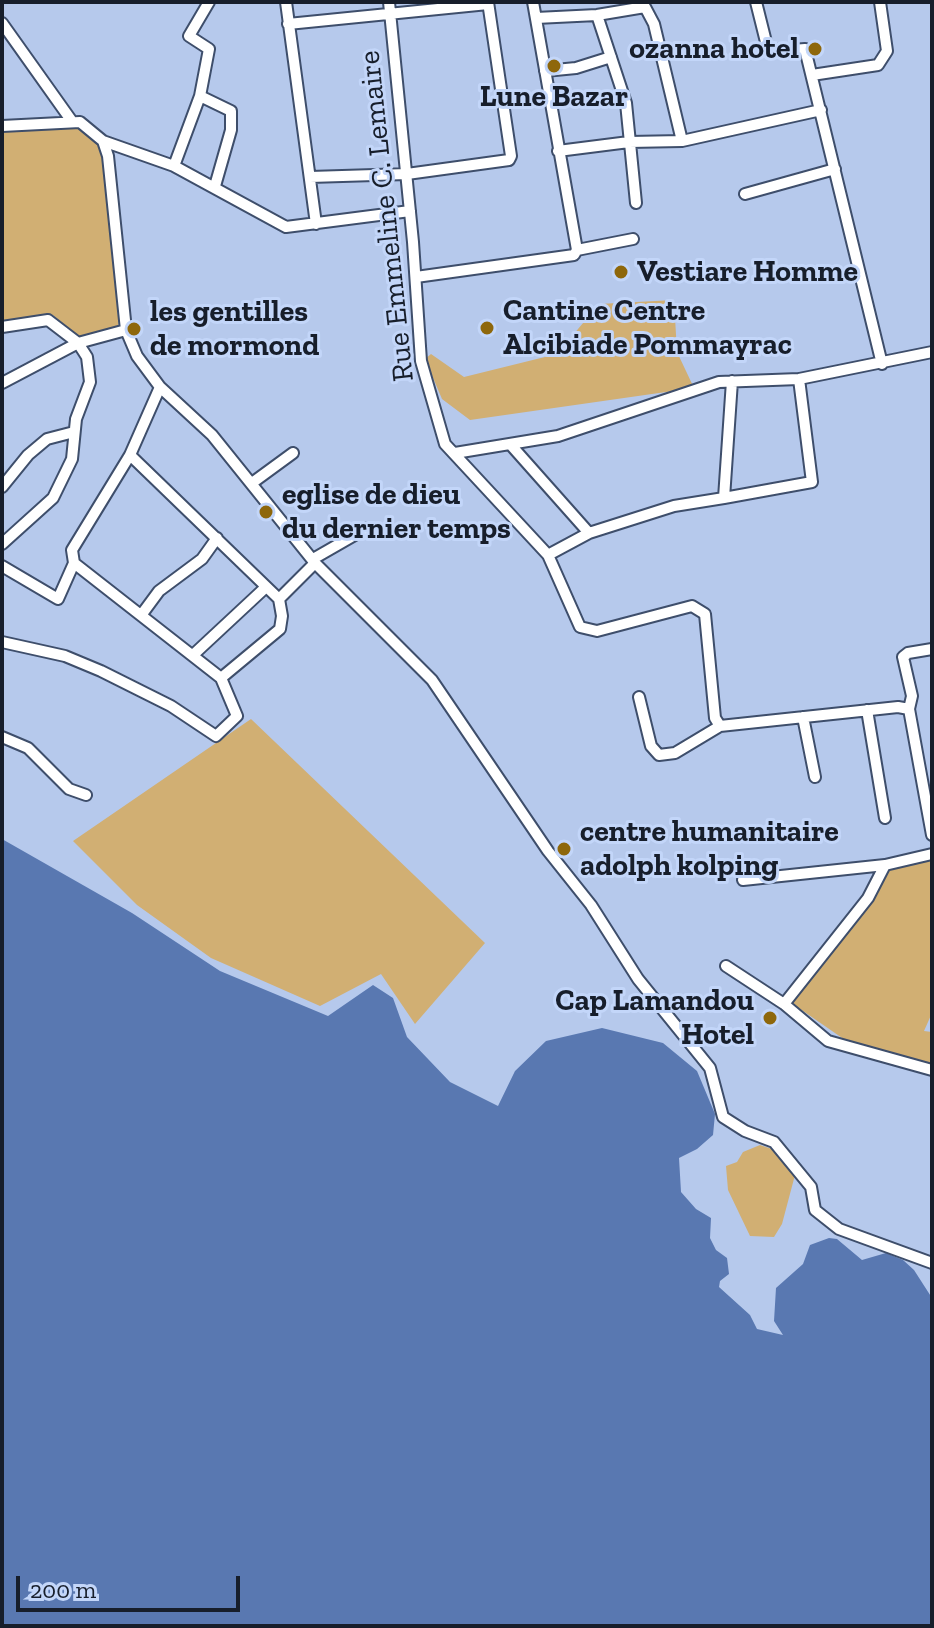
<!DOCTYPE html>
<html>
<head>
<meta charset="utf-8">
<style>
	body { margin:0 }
	#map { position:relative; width:934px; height:1628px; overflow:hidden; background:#b6c9ec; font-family:"Zilla Slab",serif }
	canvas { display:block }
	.frame { position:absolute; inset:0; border:4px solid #171e2b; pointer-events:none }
	.scale { position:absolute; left:16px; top:1576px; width:224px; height:36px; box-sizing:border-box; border:4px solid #171e2b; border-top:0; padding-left:10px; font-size:24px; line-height:28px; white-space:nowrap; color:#171e2b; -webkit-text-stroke:6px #c3d6f9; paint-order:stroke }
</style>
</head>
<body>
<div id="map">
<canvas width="934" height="1628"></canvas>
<div class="frame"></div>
<div class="scale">200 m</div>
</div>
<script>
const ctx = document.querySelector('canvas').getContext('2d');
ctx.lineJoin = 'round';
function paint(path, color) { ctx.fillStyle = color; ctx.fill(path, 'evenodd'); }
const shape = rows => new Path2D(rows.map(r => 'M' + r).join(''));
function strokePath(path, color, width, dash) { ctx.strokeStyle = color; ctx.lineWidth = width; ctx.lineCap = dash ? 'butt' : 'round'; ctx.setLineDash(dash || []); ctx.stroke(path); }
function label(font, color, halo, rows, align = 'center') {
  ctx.font = font + ' "Zilla Slab",serif'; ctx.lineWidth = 6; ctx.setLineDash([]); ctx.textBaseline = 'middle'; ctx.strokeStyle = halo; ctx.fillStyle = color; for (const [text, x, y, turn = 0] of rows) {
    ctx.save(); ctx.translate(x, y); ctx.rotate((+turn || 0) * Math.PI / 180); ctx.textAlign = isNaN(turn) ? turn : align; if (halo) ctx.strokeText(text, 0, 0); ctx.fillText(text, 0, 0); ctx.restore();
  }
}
paint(shape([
	[78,123,95,139,104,156,119,328,79,338,53,315,2,323,2,131],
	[674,300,677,352,694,388,470,420,442,399,425,359,431,354,464,377,557,354,599,304],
	[251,719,485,943,415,1024,381,974,320,1006,211,958,137,905,73,841],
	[932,858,932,1013,924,1031,932,1032,932,1066,848,1042,790,1002,887,867],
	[760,1145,778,1151,795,1175,782,1224,774,1237,750,1236,728,1190,726,1166,737,1162,743,1152]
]), '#d1af73');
paint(shape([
	[2,839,132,913,220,971,328,1016,373,985,393,998,407,1037,450,1082,498,1106,515,1071,546,1041,602,1028,663,1043,697,1071,715,1114,713,1135,697,1149,679,1158,681,1192,696,1209,711,1218,710,1238,716,1250,727,1258,729,1274,720,1281,719,1287,750,1315,757,1329,783,1335,774,1321,776,1288,803,1264,810,1245,829,1238,837,1239,862,1260,886,1253,903,1260,914,1270,932,1298,932,1626,2,1626]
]), '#5978b1');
const minor = shape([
	[286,2,316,224],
	[389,2,413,242,421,361,445,444,548,555,580,627,597,631,692,606,705,614,715,718,720,726,898,707,909,709,932,835],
	[756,2,767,46,779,51,805,49,882,364],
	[597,15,626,103,636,203],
	[536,18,597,15,645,7,654,24,682,141],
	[2,23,71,120],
	[288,24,488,4],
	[545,71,576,68,611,57],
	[812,75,878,65,887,51,880,2],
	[200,96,231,111,231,130,215,186],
	[2,126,80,122,103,141,174,166,286,227,410,211],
	[103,141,108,156,126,330,137,356,160,387,212,435,315,563,432,680,548,851,591,905,638,979,710,1068,723,1117,745,1131,774,1142,811,1187,815,1210,839,1229,932,1263],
	[558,151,629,142,682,141,821,110],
	[174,166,200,96,209,49,189,36,209,2],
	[310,177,407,174,509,160,511,156,488,2],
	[745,194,835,169],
	[577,250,633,239],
	[416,277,574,255,577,250,533,2],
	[2,327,48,320,78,343,126,330],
	[2,383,78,343,87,357,90,382,76,419,72,459,53,498,2,544],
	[510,444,589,533,674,506,724,498,732,381],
	[455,453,558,436,719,382,799,379,932,352],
	[130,455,279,599,282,616,280,629,221,678],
	[252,483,293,453],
	[2,487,28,455,47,439,74,432],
	[724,498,812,482,799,379],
	[548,555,589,533],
	[313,559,367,528],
	[2,566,58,599,74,563],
	[279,599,315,563],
	[142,614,159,591,202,559,217,538],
	[2,642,65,656,101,671,171,706,216,736,237,716,221,678,74,563,72,550,130,455,160,387],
	[193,655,266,587],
	[639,697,651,746,659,755,675,753,720,726],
	[909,709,912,696,903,657,908,653,932,649],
	[867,710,885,818],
	[803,717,815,777],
	[2,737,28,748,69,789,86,795],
	[743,880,885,865],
	[726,966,784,1004,828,1041,932,1070],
	[784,1004,868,898,885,865,932,854]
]);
strokePath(minor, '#3e4e6b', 14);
strokePath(minor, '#fff', 10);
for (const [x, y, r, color] of [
	[815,49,8,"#8e670b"],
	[554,66,8,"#8e670b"],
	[621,272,8,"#8e670b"],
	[487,328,8,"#8e670b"],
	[134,329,8,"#8e670b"],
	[266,512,8,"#8e670b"],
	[564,849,8,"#8e670b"],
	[770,1018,8,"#8e670b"]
]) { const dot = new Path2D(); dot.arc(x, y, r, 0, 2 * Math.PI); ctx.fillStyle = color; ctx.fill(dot); strokePath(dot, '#c3d6f9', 3); }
label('bold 30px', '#171e2b', '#c3d6f9', [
	["ozanna hotel",799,49,"right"],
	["Lune Bazar",554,97,"center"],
	["Vestiare Homme",637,272],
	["Cantine Centre",503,311],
	["Alcibiade Pommayrac",503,345],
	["les gentilles",150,312],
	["de mormond",150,346],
	["eglise de dieu",282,495],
	["du dernier temps",282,529],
	["centre humanitaire",580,832],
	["adolph kolping",580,866],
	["Cap Lamandou",754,1001,"right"],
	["Hotel",754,1035,"right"]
], 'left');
label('30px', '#171e2b', '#c3d6f9', [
	["Rue Emmeline C. Lemaire",387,216,-96]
]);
</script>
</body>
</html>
